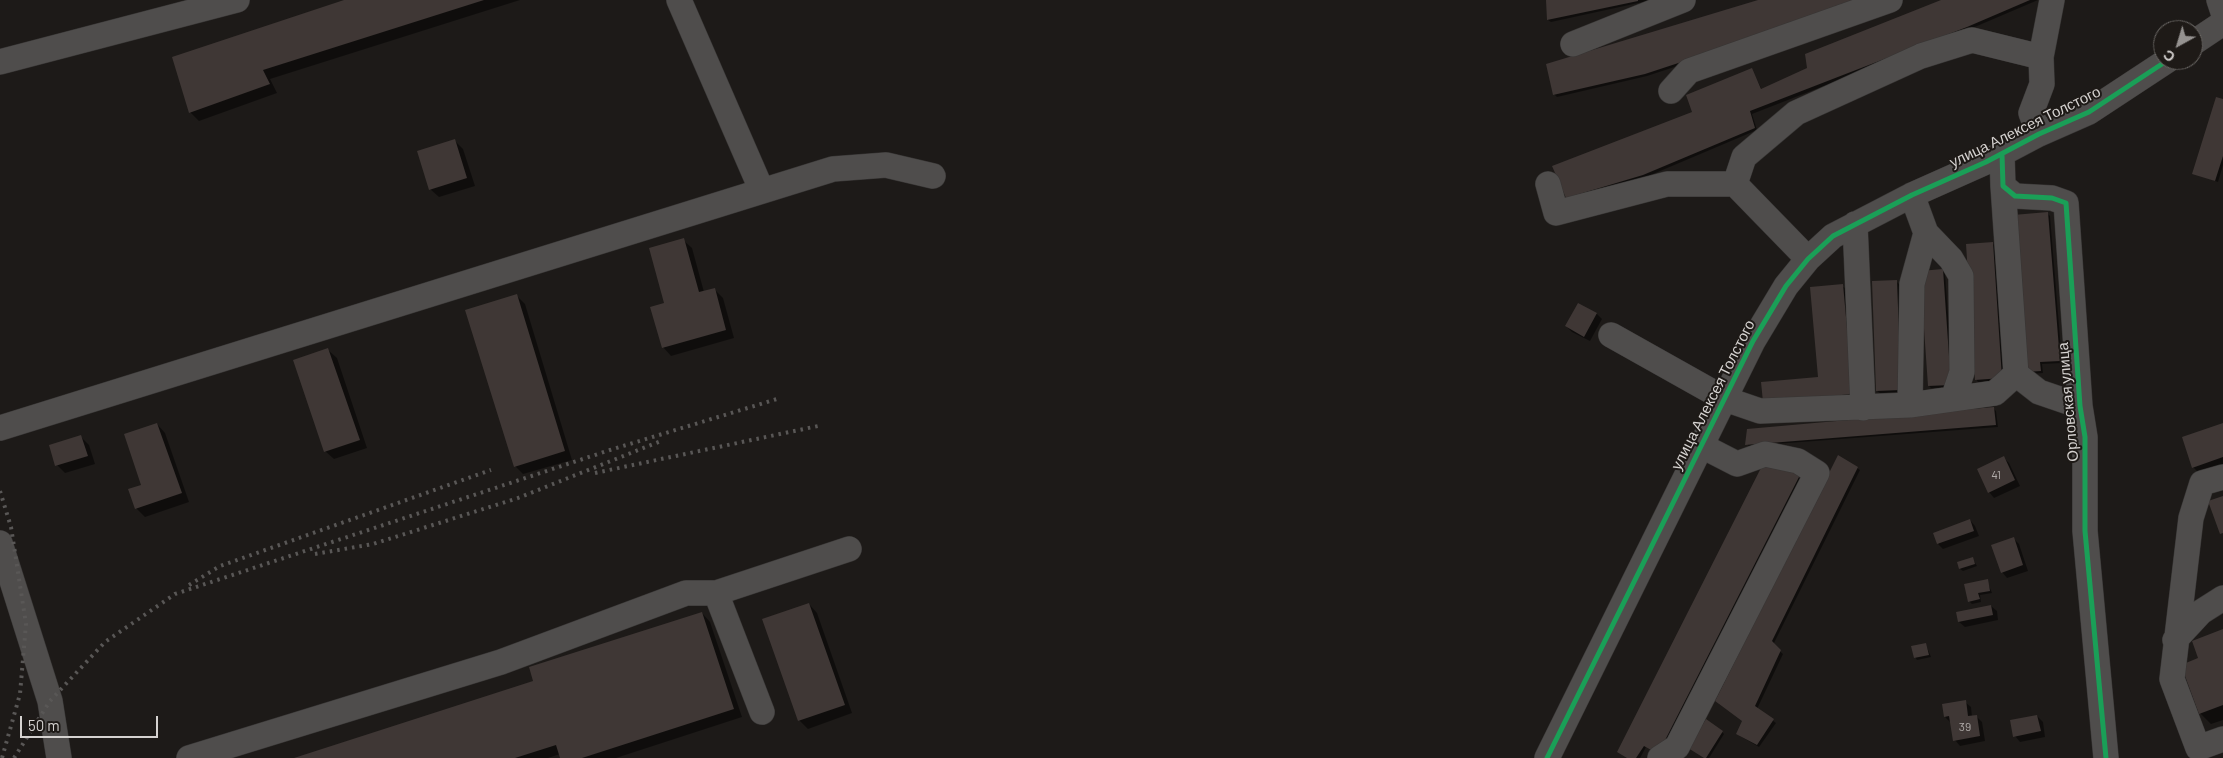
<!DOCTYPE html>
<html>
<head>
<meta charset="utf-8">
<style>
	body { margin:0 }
	#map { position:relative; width:2223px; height:758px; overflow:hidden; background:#1d1a18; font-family:Barlow,sans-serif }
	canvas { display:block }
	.north { position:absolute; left:2153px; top:20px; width:50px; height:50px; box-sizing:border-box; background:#1e1a17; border:1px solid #676461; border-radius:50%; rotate:219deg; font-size:14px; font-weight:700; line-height:20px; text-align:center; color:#d5d2d0 }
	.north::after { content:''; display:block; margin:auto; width:18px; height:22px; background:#959290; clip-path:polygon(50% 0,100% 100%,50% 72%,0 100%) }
	.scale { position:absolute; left:20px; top:716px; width:138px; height:22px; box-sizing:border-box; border:2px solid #d5d2d0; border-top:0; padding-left:6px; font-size:15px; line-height:18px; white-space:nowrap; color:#d5d2d0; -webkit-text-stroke:4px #1e1a17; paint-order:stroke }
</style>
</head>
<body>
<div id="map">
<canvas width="2223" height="758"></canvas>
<div class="north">С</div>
<div class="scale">50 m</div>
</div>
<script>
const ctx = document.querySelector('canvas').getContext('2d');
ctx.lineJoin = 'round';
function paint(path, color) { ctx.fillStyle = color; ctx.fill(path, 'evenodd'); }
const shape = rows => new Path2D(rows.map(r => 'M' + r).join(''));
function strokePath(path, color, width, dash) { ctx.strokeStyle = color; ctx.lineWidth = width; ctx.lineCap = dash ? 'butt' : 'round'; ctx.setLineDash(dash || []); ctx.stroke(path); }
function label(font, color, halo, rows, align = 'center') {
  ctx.font = font + ' Barlow,sans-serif'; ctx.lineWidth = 4; ctx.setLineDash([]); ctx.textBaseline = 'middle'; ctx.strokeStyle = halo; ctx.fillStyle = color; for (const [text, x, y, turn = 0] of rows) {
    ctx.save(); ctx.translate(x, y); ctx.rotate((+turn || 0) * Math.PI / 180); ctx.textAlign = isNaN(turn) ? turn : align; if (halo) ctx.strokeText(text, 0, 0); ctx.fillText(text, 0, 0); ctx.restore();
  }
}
paint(shape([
	[348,0,520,0,270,79,277,93,199,121,190,112],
	[1548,0,1652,0,1551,22,1548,20],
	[1762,0,1824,18,1647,76,1557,97,1554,94],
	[1944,0,2038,0,1970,29,1752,114,1757,130,1646,177,1570,200,1752,70,1762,90,1808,69],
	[2223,101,2223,165,2218,182,2193,173],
	[454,140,463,149,475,186,439,197,430,189],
	[2047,213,2050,216,2062,363,2042,364,2043,373,2029,374],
	[683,240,692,248,704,292,714,289,723,298,734,338,671,356,663,347,666,304],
	[1992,243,1995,246,2004,380,1978,382,1976,379],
	[1943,270,1945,273,1953,387,1931,388,1929,386],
	[1896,281,1899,284,1903,392,1880,393,1877,391],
	[1842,286,1845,288,1854,396,1767,404,1820,378],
	[516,295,525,304,572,460,523,474,515,466],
	[1578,304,1597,314,1602,319,1590,341,1572,332,1566,326],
	[328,350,337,358,367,448,334,459,325,451],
	[1993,408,1996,411,1998,427,1749,446,1747,444],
	[157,424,165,433,189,502,145,517,136,508],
	[2223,425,2223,468,2202,476,2193,467],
	[81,437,89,445,95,464,65,473,57,465],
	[2004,458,2009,463,2020,486,1994,498,1989,492],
	[1766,462,1802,479,1660,756,1646,747,1640,758,1627,758],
	[1857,468,1860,470,1773,645,1783,654,1757,709,1776,723,1759,747,1740,736,1744,721,1719,704],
	[1970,520,1975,526,1979,536,1943,549,1938,544],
	[2013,538,2019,544,2028,571,2007,578,2002,572],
	[1972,558,1977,566,1963,571,1960,569],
	[1987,581,1992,593,1980,595,1981,602,1972,604,1969,601],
	[809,604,817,613,852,713,808,729,799,720],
	[1991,606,1997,611,1998,620,1965,627,1959,622],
	[702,613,710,622,742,717,616,758,561,758,560,754,548,758,297,758,535,682],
	[2223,631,2223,720,2211,724,2200,713],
	[1926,645,1931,657,1917,660,1915,657],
	[1965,702,1971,707,1972,717,1976,716,1982,722,1985,741,1960,746,1955,740,1951,723,1945,717],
	[2037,716,2043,722,2045,737,2020,742,2015,736],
	[1722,732,1724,734,1709,758,1704,758]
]), '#0007');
paint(shape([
	[344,0,484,0,263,70,270,84,189,113,172,57],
	[1546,0,1638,0,1638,1,1547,20],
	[1758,0,1862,0,1821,16,1645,74,1553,95,1546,64],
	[1941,0,2030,0,1967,27,1750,111,1755,128,1643,175,1566,198,1552,166,1692,112,1686,95,1752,68,1761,89,1807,68,1805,54],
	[2216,97,2223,99,2223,156,2215,181,2192,174],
	[455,139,467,178,429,190,417,151],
	[2048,212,2060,361,2040,362,2041,371,2025,372,2013,215],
	[684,238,699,292,715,288,726,330,662,348,650,307,664,303,649,248],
	[1993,242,2002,378,1975,380,1966,244],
	[1943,269,1951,385,1928,386,1920,271],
	[1897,280,1901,390,1876,391,1872,281],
	[1843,284,1853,394,1763,402,1761,382,1818,377,1810,287],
	[517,294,565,451,514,467,465,310],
	[1578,303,1597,313,1584,337,1565,326],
	[328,348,360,440,324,452,293,360],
	[1994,407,1996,425,1745,445,1747,429],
	[157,423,182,493,135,509,128,489,141,485,124,434],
	[2223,423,2223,457,2192,468,2182,437],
	[81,435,88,456,55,466,49,445],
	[1838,455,1858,467,1772,641,1781,650,1755,706,1774,719,1757,745,1736,734,1742,721,1715,701],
	[2004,456,2015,480,1988,493,1977,469],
	[1765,460,1800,475,1658,754,1644,746,1636,758,1627,758,1617,752],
	[2223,496,2223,533,2220,534,2208,501],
	[1970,519,1974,531,1937,544,1933,533],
	[2014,537,2023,565,2001,573,1991,545],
	[1973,557,1975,564,1959,569,1957,562],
	[1988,579,1990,591,1978,593,1980,599,1968,602,1964,584],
	[809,603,845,705,798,721,762,619],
	[1991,605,1993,615,1958,622,1956,612],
	[702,612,734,709,582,758,560,758,556,745,515,758,294,758,533,681,529,667],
	[2223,629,2223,705,2199,714,2181,665,2198,658,2192,641],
	[1926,643,1929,655,1914,658,1911,646],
	[1966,700,1968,716,1977,715,1980,736,1953,741,1949,716,1944,717,1942,704],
	[2037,715,2041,731,2013,737,2010,720],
	[1706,719,1723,731,1706,758,1704,758,1688,748]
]), '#3f3735');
const minor = shape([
	[679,0,762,191],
	[2219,0,2223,12],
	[2193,43,2223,23],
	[1573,44,1683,0],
	[0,62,237,0],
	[1671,91,1689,71,1890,0],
	[2039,134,2031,113,2042,84,2041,57,2052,0],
	[2002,154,2003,186,2015,196,2052,198,2066,203,2080,406,2085,437,2085,531,2106,758],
	[1548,184,1556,213,1667,184,1735,184,1808,259],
	[1735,184,1744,157,1796,113,1921,56,1972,40,2041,57],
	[2003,186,2016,374,2039,392,2080,406],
	[1855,224,1863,408],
	[1926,233,1951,259,1961,276,1962,372,1953,399],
	[1611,335,1725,399,1760,411,1910,405,1995,393,2016,374],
	[1910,405,1912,284,1926,233,1912,195],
	[0,428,833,169,886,165,933,176],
	[2223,477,2202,483,2191,518,2172,679,2198,748,2223,739],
	[0,543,50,701,59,758],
	[716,593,849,549],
	[2175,640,2201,612,2223,598],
	[189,758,501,662,686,593,716,593,762,712],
	[1547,758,1753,341,1786,286,1808,259,1833,236,1912,195,1986,162,2039,134,2089,112,2168,60],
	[1660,758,1677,747,1817,473,1798,461,1765,454,1737,464,1702,446]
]);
strokePath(minor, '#383635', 26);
strokePath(minor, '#4f4d4c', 25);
strokePath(shape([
	[595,473,818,426],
	[0,491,11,527,26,624,20,694,2,758],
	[315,554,373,544,518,498,661,441],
	[189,585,220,566,491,470],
	[14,758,50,701,105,642,175,594,610,450,777,399]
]), '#595756', 4, [2.5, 5]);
strokePath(shape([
	[2002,154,2003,186,2015,196,2052,198,2066,203,2080,406,2085,437,2085,531,2106,758],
	[1547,758,1753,341,1786,286,1808,259,1833,236,1912,195,1986,162,2039,134,2089,112,2168,60]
]), '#1a9f57', 5);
label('12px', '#b0aba9', null, [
	["41",1996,475],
	["39",1965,727]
]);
label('15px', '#d5d2d0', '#1e1a17', [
	["улица Алексея Толстого",2025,127,-26],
	["улица Алексея Толстого",1713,395,-63],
	["Орловская улица",2068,402,-95]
]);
</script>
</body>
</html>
